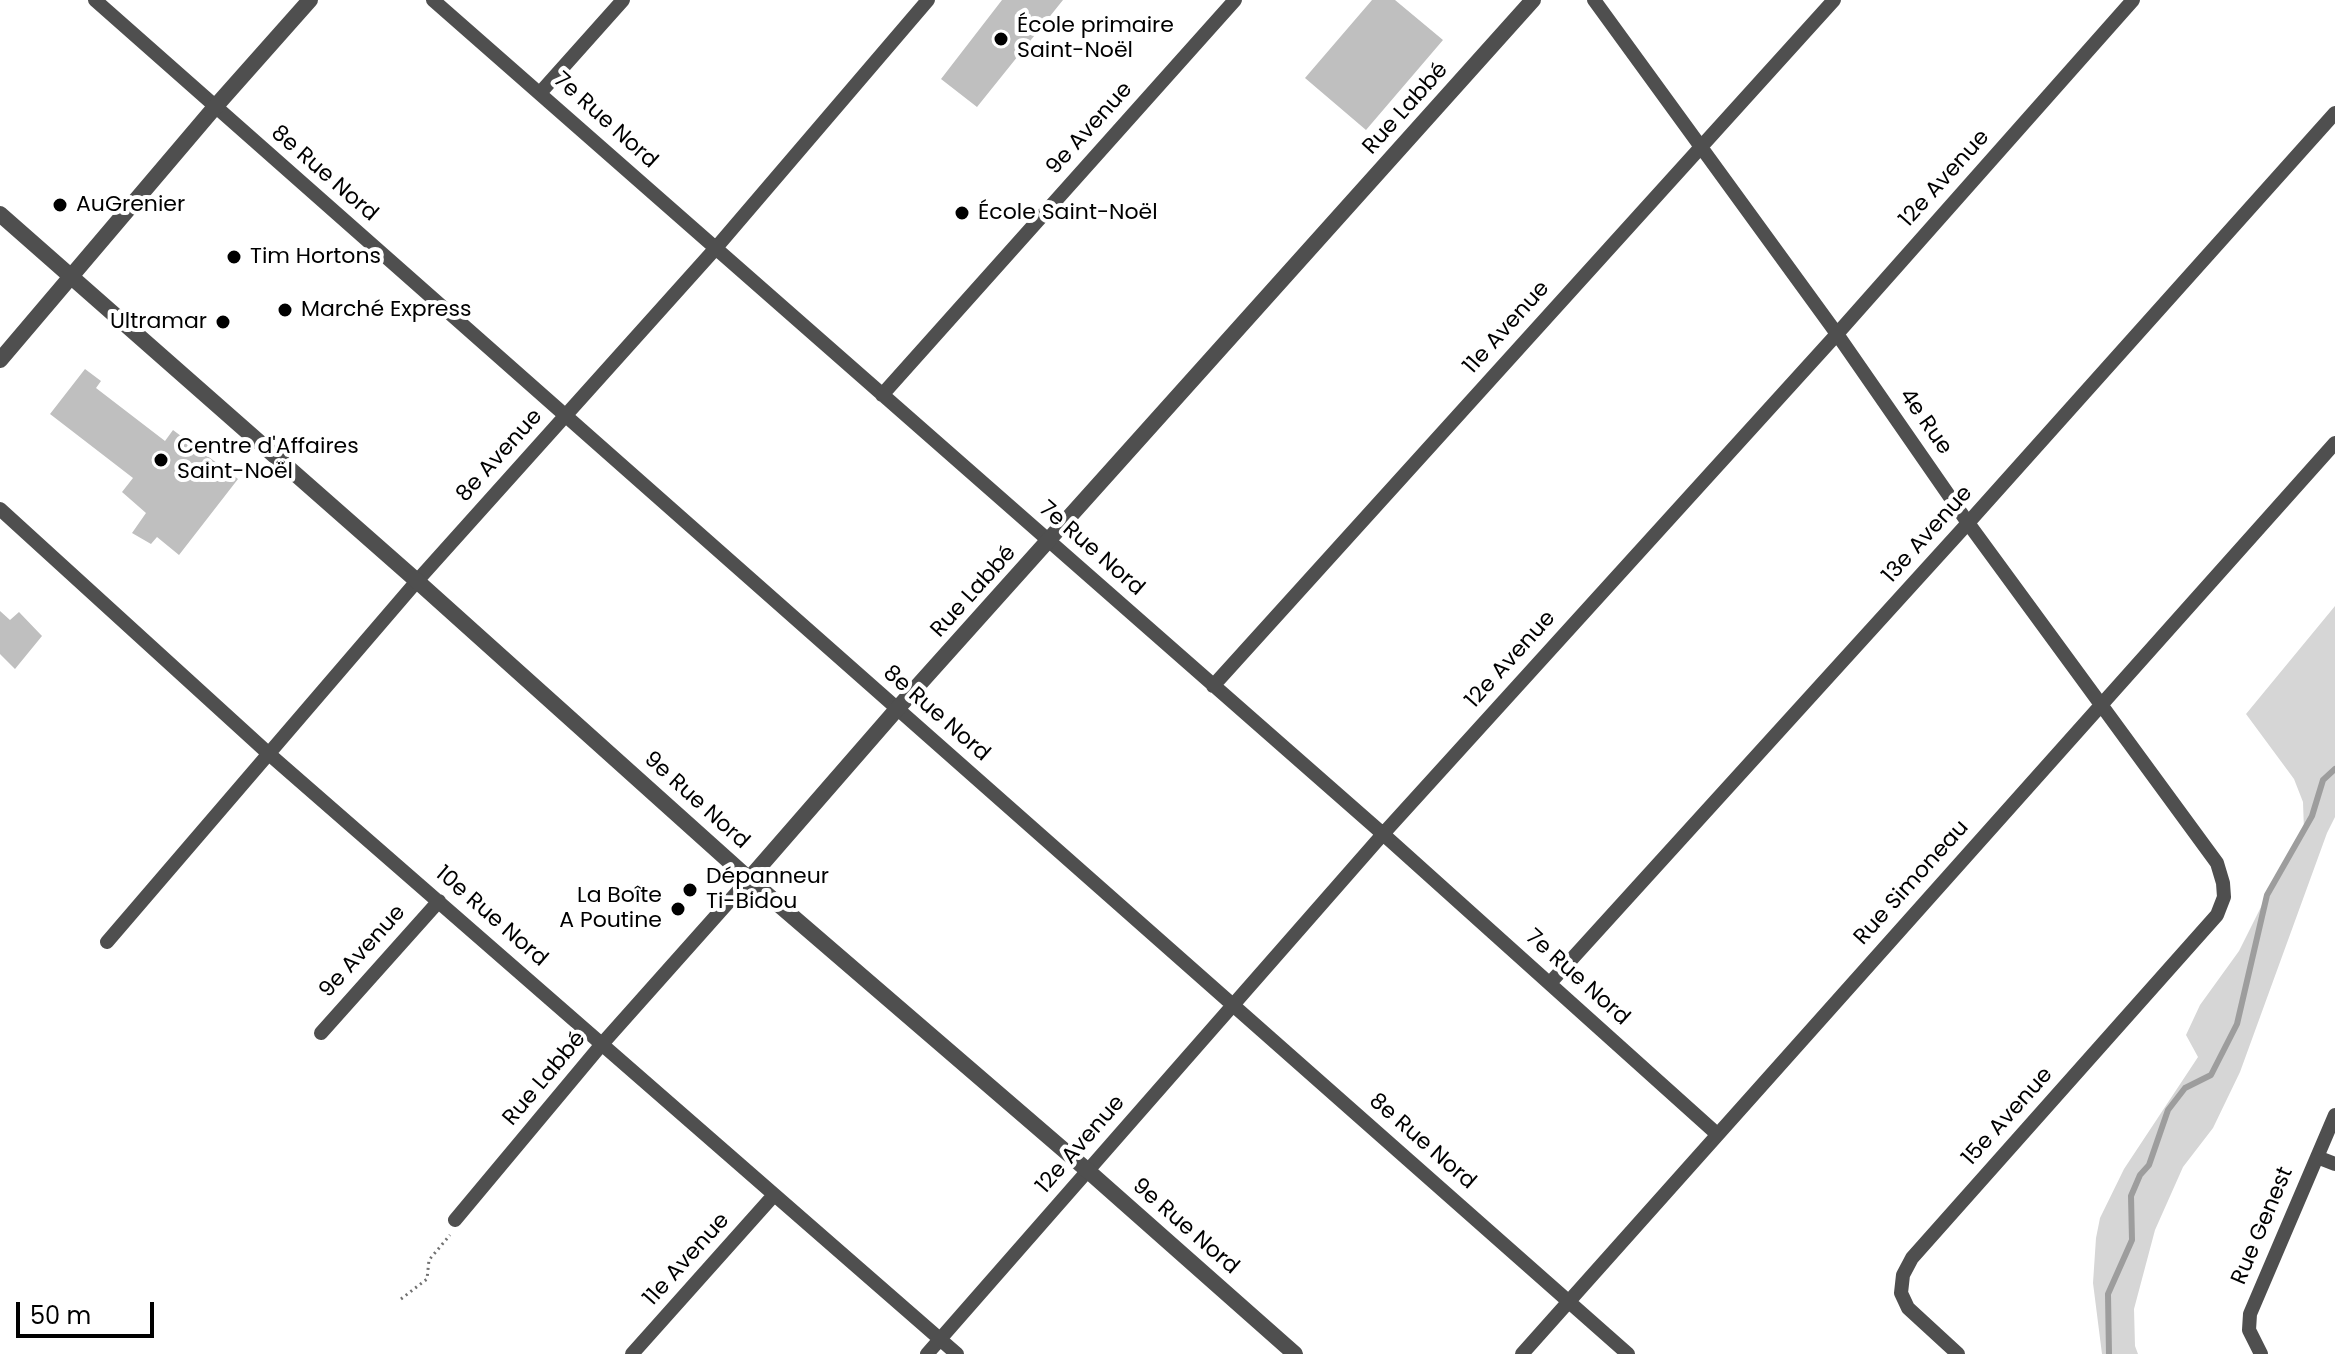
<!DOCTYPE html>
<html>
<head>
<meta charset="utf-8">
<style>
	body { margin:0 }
	#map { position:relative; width:2335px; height:1354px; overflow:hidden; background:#fff; font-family:Poppins,sans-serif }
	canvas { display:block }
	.scale { position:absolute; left:16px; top:1302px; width:138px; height:36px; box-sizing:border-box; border:4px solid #000; border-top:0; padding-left:10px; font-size:24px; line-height:28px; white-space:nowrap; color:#000; -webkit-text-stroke:6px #fff; paint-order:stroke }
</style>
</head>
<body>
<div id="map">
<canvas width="2335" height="1354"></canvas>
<div class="scale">50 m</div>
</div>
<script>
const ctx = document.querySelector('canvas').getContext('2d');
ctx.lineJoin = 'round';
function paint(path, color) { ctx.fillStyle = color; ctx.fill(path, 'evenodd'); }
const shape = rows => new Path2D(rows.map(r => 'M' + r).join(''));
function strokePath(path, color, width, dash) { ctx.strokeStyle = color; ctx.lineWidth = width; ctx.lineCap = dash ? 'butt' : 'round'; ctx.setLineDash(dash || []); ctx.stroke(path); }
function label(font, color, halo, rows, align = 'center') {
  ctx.font = font + ' Poppins,sans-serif'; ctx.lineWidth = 8; ctx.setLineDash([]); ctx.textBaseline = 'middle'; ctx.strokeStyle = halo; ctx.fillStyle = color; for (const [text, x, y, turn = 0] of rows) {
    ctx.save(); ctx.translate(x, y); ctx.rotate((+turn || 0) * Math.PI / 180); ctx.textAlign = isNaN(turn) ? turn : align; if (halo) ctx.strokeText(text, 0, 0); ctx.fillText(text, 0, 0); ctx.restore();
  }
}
paint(shape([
	[2335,606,2335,817,2327,833,2240,1072,2213,1128,2183,1167,2155,1230,2134,1309,2135,1346,2138,1354,2102,1354,2093,1283,2096,1238,2100,1218,2124,1169,2198,1057,2186,1035,2200,1005,2239,951,2267,895,2304,831,2303,802,2294,779,2246,714]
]), '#d6d6d6');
strokePath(shape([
	[2109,1354,2108,1294,2132,1240,2131,1196,2140,1175,2149,1165,2168,1110,2185,1088,2211,1075,2237,1024,2267,895,2312,816,2323,780,2335,769]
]), '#9d9d9d', 6);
paint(shape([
	[1002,0,1063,0,977,107,941,79],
	[1372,0,1395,0,1443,40,1366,130,1305,78],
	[85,369,101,381,96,388,165,441,173,430,238,479,179,555,157,537,151,544,132,533,146,513,122,492,133,478,50,414],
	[0,611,10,620,19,612,42,636,15,669,0,654]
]), '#bfbfbf');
strokePath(shape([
	[401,1299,427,1279,429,1260,450,1235]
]), '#717171', 3, [2, 4]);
strokePath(shape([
	[95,0,1628,1354],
	[433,0,1383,834,1717,1134],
	[1594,0,1837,334,1968,523,2217,863,2223,883,2224,897,2217,915,1912,1258,1903,1275,1901,1293,1908,1308,1958,1354],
	[540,93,623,0],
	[882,395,1235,0],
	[0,509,269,754,957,1354],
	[1213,686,1834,0],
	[107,942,417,581,715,249,928,0],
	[1550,983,1968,523,2335,113],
	[321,1033,439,901],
	[2317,1157,2335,1164],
	[455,1220,602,1044,749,879],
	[632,1354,774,1195],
	[927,1354,1383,834,1837,334,2133,0],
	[1522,1354,2335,443],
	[2261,1354,2249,1330,2250,1314,2335,1115]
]), '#4f4f4f', 14);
strokePath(shape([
	[0,214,417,581,749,879,1087,1170,1295,1354],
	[0,360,215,107,310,0],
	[749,879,897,709,1533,0]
]), '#4f4f4f', 16);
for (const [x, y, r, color] of [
	[1001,39,8,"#000"],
	[60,205,8,"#000"],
	[962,213,8,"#000"],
	[234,257,8,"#000"],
	[285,310,8,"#000"],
	[223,322,8,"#000"],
	[161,460,8,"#000"],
	[690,890,8,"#000"],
	[678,909,8,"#000"]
]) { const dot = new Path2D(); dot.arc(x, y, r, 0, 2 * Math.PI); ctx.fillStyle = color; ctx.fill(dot); strokePath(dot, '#fff', 3); }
label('22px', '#000', '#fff', [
	["École primaire",1017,26],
	["Saint-Noël",1017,51],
	["AuGrenier",76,205],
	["École Saint-Noël",978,213],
	["Tim Hortons",250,257],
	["Marché Express",301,310],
	["Ultramar",207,322,"right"],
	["Centre d'Affaires",177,447],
	["Saint-Noël",177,472],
	["Dépanneur",706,877],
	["Ti-Bidou",706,902],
	["La Boîte",662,896,"right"],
	["A Poutine",662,921,"right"]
], 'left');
label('22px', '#000', '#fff', [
	["Rue Labbé",1406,109,-48],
	["7e Rue Nord",605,121,42],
	["9e Avenue",1090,129,-48],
	["8e Rue Nord",324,174,41],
	["12e Avenue",1945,179,-48],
	["11e Avenue",1507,328,-48],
	["4e Rue",1925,422,55],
	["8e Avenue",500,456,-48],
	["13e Avenue",1928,535,-48],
	["7e Rue Nord",1091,549,41],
	["Rue Labbé",974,592,-48],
	["12e Avenue",1511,660,-48],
	["8e Rue Nord",936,714,41],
	["9e Rue Nord",696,801,42],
	["Rue Simoneau",1912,883,-48],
	["10e Rue Nord",491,917,41],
	["9e Avenue",363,952,-48],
	["7e Rue Nord",1577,978,42],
	["Rue Labbé",545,1079,-50],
	["15e Avenue",2008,1117,-48],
	["8e Rue Nord",1422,1142,41],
	["12e Avenue",1081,1145,-49],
	["Rue Genest",2263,1226,-67],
	["9e Rue Nord",1185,1227,41],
	["11e Avenue",687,1260,-48]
]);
</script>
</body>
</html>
